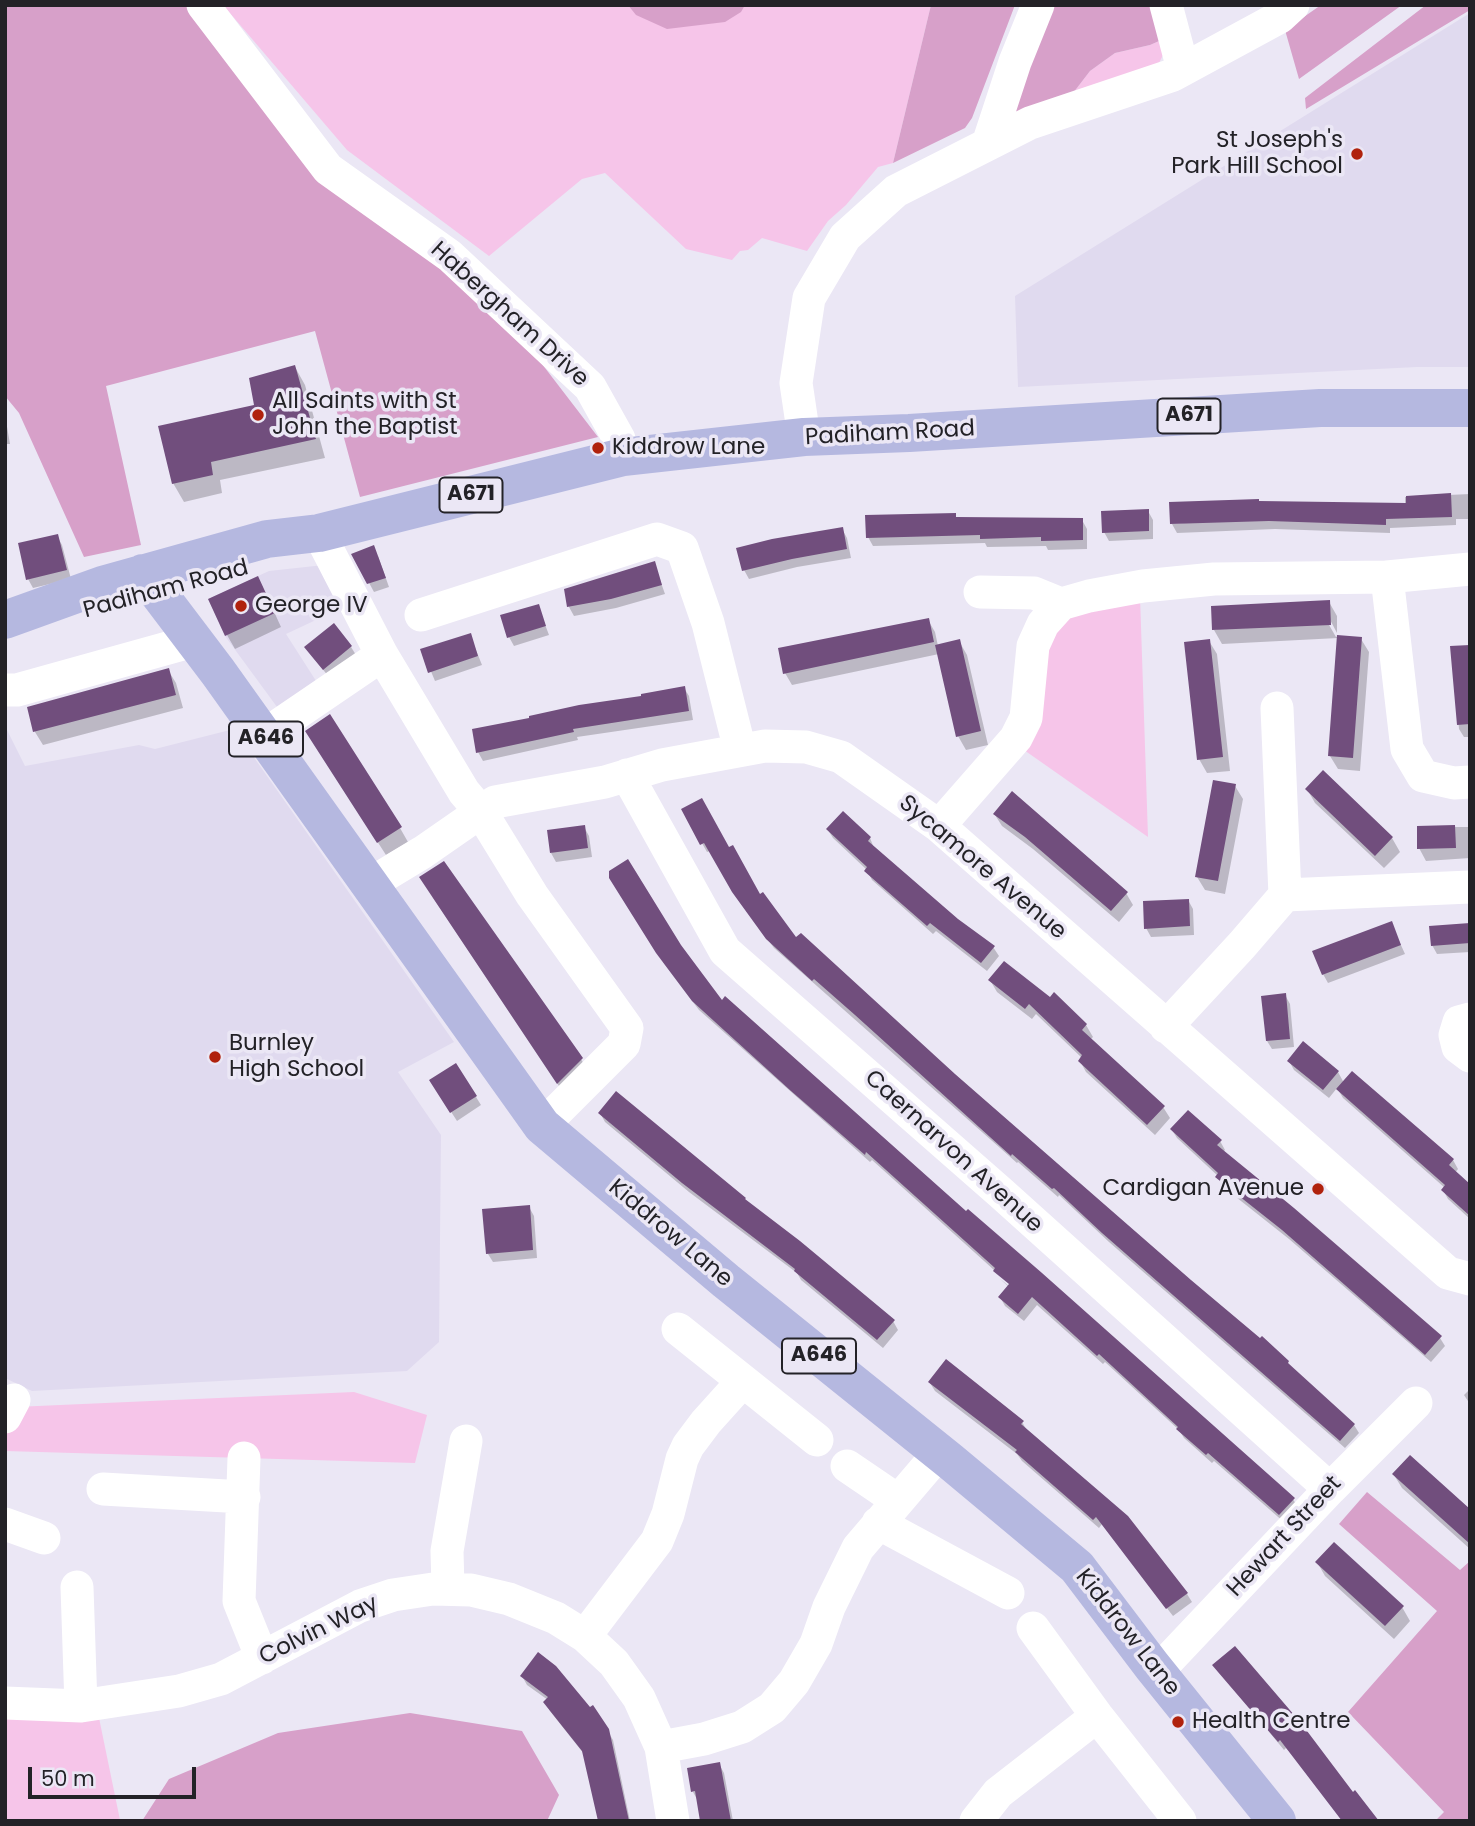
<!DOCTYPE html>
<html>
<head>
<meta charset="utf-8">
<style>
	body { margin:0 }
	#map { position:relative; width:1475px; height:1826px; overflow:hidden; background:#ebe7f5; font-family:Poppins,sans-serif }
	canvas { display:block }
	.frame { position:absolute; inset:0; border:7px solid #232227; pointer-events:none }
	.scale { position:absolute; left:28px; top:1767px; width:168px; height:32px; box-sizing:border-box; border:4px solid #232227; border-top:0; padding-left:9px; font-size:21px; line-height:24px; white-space:nowrap; color:#232227; -webkit-text-stroke:5px #ebe7f5; paint-order:stroke }
</style>
</head>
<body>
<div id="map">
<canvas width="1475" height="1826"></canvas>
<div class="frame"></div>
<div class="scale">50 m</div>
</div>
<script>
const ctx = document.querySelector('canvas').getContext('2d');
ctx.lineJoin = 'round';
function paint(path, color) { ctx.fillStyle = color; ctx.fill(path, 'evenodd'); }
const shape = rows => new Path2D(rows.map(r => 'M' + r).join(''));
function strokePath(path, color, width, dash) { ctx.strokeStyle = color; ctx.lineWidth = width; ctx.lineCap = dash ? 'butt' : 'round'; ctx.setLineDash(dash || []); ctx.stroke(path); }
function label(font, color, halo, rows, align = 'center') {
  ctx.font = font + ' Poppins,sans-serif'; ctx.lineWidth = 7; ctx.setLineDash([]); ctx.textBaseline = 'middle'; ctx.strokeStyle = halo; ctx.fillStyle = color; for (const [text, x, y, turn = 0] of rows) {
    ctx.save(); ctx.translate(x, y); ctx.rotate((+turn || 0) * Math.PI / 180); ctx.textAlign = isNaN(turn) ? turn : align; if (halo) ctx.strokeText(text, 0, 0); ctx.fillText(text, 0, 0); ctx.restore();
  }
}
paint(shape([
	[1470,13,1470,367,1417,367,1018,387,1015,296],
	[324,565,350,604,286,634,318,684,280,711,225,636,208,599,269,571],
	[5,726,25,766,139,745,155,749,234,729,454,1042,398,1072,441,1135,439,1342,407,1371,32,1391,5,1378]
]), '#e0daef');
paint(shape([
	[223,5,931,5,893,163,878,167,846,205,828,221,807,251,762,238,748,250,740,251,732,260,686,249,605,173,582,179,489,256,347,150],
	[1166,38,1166,49,1158,65,1070,97,1090,71,1115,53,1150,45],
	[1140,596,1148,837,1024,750,1040,651,1069,612],
	[354,1392,427,1415,415,1463,5,1451,5,1437,15,1407],
	[5,1711,98,1713,120,1820,138,1821,5,1821]
]), '#f6c5e9');
paint(shape([
	[5,5,195,5,328,169,486,291,598,437,360,497,315,331,106,386,141,545,84,557,19,413,5,396],
	[628,5,745,5,741,12,725,22,667,29,636,15],
	[931,5,1015,5,972,118,965,128,893,163],
	[1053,5,1153,5,1166,38,1150,45,1115,53,1090,71,1070,97,1019,113,1012,110],
	[1321,5,1402,5,1299,79,1285,30],
	[1426,5,1470,5,1470,10,1306,109,1305,98],
	[1367,1492,1460,1570,1470,1561,1470,1821,1435,1821,1444,1812,1348,1712,1437,1611,1339,1524],
	[410,1713,522,1731,559,1795,547,1821,142,1821,169,1779,278,1733]
]), '#d7a0c9');
paint(shape([
	[295,367,305,385,325,458,220,480,222,493,184,502,173,483,256,406],
	[5,415,10,444,5,444],
	[1470,494,1470,519,1456,519,1456,525,1390,528,1390,533,1275,529,1177,533,1172,524,1405,505,1405,497],
	[1148,511,1153,520,1153,539,1109,541,1104,532],
	[955,515,957,519,1082,520,1087,529,1087,549,1048,550,1046,546,987,547,985,543,873,546,868,537],
	[842,529,847,538,851,558,797,567,749,579,744,570],
	[57,536,62,545,71,579,33,588,28,579],
	[354,555,378,556,389,587,374,592],
	[654,563,665,594,616,608,574,616,569,607,566,590],
	[265,592,281,627,235,649,227,635],
	[1329,602,1337,616,1337,633,1328,616,1325,618,1336,637,1361,639,1369,652,1360,771,1338,769,1330,756,1338,638,1222,644,1214,630],
	[538,606,549,635,514,646,509,637],
	[928,620,935,632,938,646,959,641,967,655,988,745,966,750,958,736,939,654,792,685,785,673],
	[470,635,482,665,435,681,422,650],
	[1209,641,1217,654,1230,771,1207,773,1199,759],
	[1470,646,1470,737,1464,737,1459,729,1452,648],
	[351,647,356,655,329,677,312,656],
	[168,670,176,683,183,708,43,745,35,732,29,708],
	[684,688,689,696,693,720,577,737,578,740,483,761,478,752,644,698],
	[315,745,400,828,408,842,386,855],
	[1235,786,1243,799,1225,894,1205,890,1197,877],
	[1307,789,1392,838,1400,852,1384,868,1315,803],
	[683,810,729,849,760,897,796,940,1190,1281,1288,1363,1291,1369,1354,1425,1359,1433,1345,1448,1109,1242,1059,1195,1058,1197,1018,1162,1017,1163,774,948,739,901,710,851,707,852],
	[843,813,870,838,874,848,957,920,993,947,999,956,987,971,936,931,933,934,872,880,867,870,833,838,828,830],
	[995,815,1126,893,1133,905,1119,922,1033,849,1002,826],
	[584,827,589,836,592,857,556,862,551,853],
	[1419,827,1470,827,1470,858,1426,861,1419,848],
	[432,896,581,1059,592,1078,569,1101],
	[1188,900,1193,909,1194,935,1151,937,1146,928],
	[1391,923,1405,954,1328,983,1323,974],
	[1470,925,1470,952,1437,954,1432,945],
	[680,946,722,1003,1293,1499,1298,1508,1285,1523,1214,1461,1212,1463,1184,1438,1179,1430,1105,1362,1103,1364,1037,1305,1024,1321,1005,1306,1000,1297,1009,1287,999,1278,1015,1291,1017,1288,995,1270,997,1275,994,1270,872,1160,870,1162,699,1010,663,962],
	[990,980,1050,999,1054,995,1086,1025,1093,1037,1090,1040,1163,1107,1170,1118,1155,1135,1086,1072,1080,1061,1082,1058,1036,1014,1032,1019,997,992],
	[1285,995,1290,1004,1294,1047,1272,1049,1267,1041],
	[1289,1061,1338,1072,1344,1083,1453,1160,1458,1169,1455,1173,1470,1186,1470,1219,1448,1199,1443,1190,1445,1188,1343,1098,1337,1088,1329,1098,1294,1070],
	[437,1090,476,1097,481,1105,457,1121],
	[600,1113,745,1199,748,1204,893,1321,898,1330,883,1348,801,1280,797,1273,689,1192,605,1122],
	[1172,1130,1220,1141,1225,1150,1223,1152,1440,1338,1445,1346,1431,1362,1289,1239,1222,1186,1218,1176,1177,1138],
	[529,1207,534,1216,537,1258,493,1262,488,1254],
	[930,1383,1022,1422,1028,1432,1187,1594,1192,1602,1173,1616,1102,1524,1099,1528,1022,1461,1017,1454,935,1391],
	[1470,1389,1470,1404,1464,1395],
	[1394,1475,1470,1511,1470,1549,1402,1488],
	[1317,1562,1402,1607,1410,1621,1394,1639,1325,1576],
	[1215,1666,1352,1794,1377,1821,1286,1748,1284,1750],
	[522,1676,607,1730,613,1740,630,1821,600,1821,584,1754,550,1711,545,1702,548,1700,527,1685],
	[719,1764,724,1773,733,1821,701,1821,698,1801,693,1792]
]), '#0003');
paint(shape([
	[295,365,316,439,211,462,213,475,172,484,158,426,254,405,249,378],
	[1451,493,1452,517,1386,519,1386,525,1269,521,1170,524,1169,502,1259,499,1259,501,1406,503,1406,496],
	[1149,509,1149,531,1102,533,1101,511],
	[956,513,956,517,1083,518,1083,540,1041,541,1041,537,980,539,980,535,866,538,865,515],
	[843,527,847,549,792,559,742,571,736,548,772,539],
	[58,534,67,570,26,580,18,543],
	[374,545,386,578,367,584,351,554],
	[655,561,662,585,611,599,567,607,564,589],
	[258,576,275,613,225,636,208,599],
	[1330,600,1331,625,1212,630,1211,606],
	[539,604,546,626,507,638,500,615],
	[929,618,934,642,783,674,778,648],
	[334,623,352,646,323,670,304,647],
	[471,633,478,656,428,673,420,649],
	[1337,635,1362,637,1353,758,1328,756],
	[960,639,981,731,956,737,935,645],
	[1210,639,1223,757,1197,760,1184,642],
	[1470,645,1470,724,1457,725,1450,646],
	[169,668,176,695,33,732,27,707],
	[685,686,689,711,573,729,574,732,476,753,472,729,529,718,529,716,579,705,641,696,641,694],
	[330,714,402,827,377,843,305,731],
	[1323,770,1393,837,1375,856,1305,789],
	[1213,780,1236,784,1218,881,1195,877],
	[1012,791,1128,892,1111,911,1025,837,993,814],
	[702,798,729,847,733,845,760,894,763,892,796,937,801,933,955,1074,1191,1280,1260,1338,1262,1336,1289,1361,1288,1363,1355,1424,1340,1441,1102,1233,1054,1188,1052,1189,1012,1154,1011,1156,855,1015,814,979,812,981,766,939,732,892,704,843,700,845,681,809],
	[843,811,871,837,868,841,958,919,995,946,981,963,930,923,927,926,864,871,867,867,826,829],
	[585,825,588,848,550,853,547,830],
	[1455,825,1456,848,1417,849,1417,826],
	[628,859,681,945,722,1000,725,996,966,1211,968,1209,1042,1273,1295,1498,1279,1515,1208,1453,1206,1455,1176,1429,1178,1427,1099,1354,1097,1356,1032,1297,1018,1314,998,1297,1009,1284,993,1271,995,1268,866,1152,865,1155,791,1091,692,1001,656,953,609,878,609,871],
	[444,861,583,1058,557,1084,419,877],
	[1189,899,1190,926,1144,929,1143,901],
	[1392,921,1401,945,1322,975,1312,951],
	[1470,923,1470,943,1431,946,1429,926],
	[1004,961,1050,997,1054,992,1087,1024,1082,1030,1165,1106,1147,1125,1078,1061,1082,1055,1029,1004,1025,1009,988,980],
	[1286,993,1290,1039,1266,1041,1261,996],
	[1303,1041,1339,1071,1323,1090,1287,1061],
	[456,1063,477,1096,450,1113,429,1080],
	[1352,1071,1454,1159,1449,1165,1470,1184,1470,1216,1441,1190,1445,1185,1336,1089],
	[616,1091,746,1198,745,1199,800,1241,895,1320,877,1340,794,1271,795,1269,682,1183,598,1113],
	[1188,1110,1222,1140,1217,1145,1294,1208,1442,1336,1425,1355,1282,1230,1215,1177,1218,1173,1170,1129],
	[530,1205,533,1250,486,1254,482,1209],
	[946,1359,1024,1421,1021,1424,1128,1516,1188,1593,1166,1609,1096,1517,1093,1520,1015,1452,1017,1450,928,1382],
	[1410,1455,1470,1509,1470,1544,1392,1474],
	[1334,1542,1404,1606,1385,1626,1315,1562],
	[1235,1646,1301,1723,1353,1792,1355,1790,1379,1821,1342,1821,1280,1740,1278,1742,1212,1665],
	[538,1652,556,1666,590,1707,593,1705,609,1729,629,1821,598,1821,582,1751,543,1702,548,1697,520,1676],
	[720,1762,731,1821,700,1821,695,1791,691,1792,687,1768]
]), '#714e7d');
strokePath(shape([
	[203,5,328,169,450,256,590,387,619,439,623,457],
	[1166,5,1183,69],
	[988,144,1015,62,1038,5],
	[804,437,796,383,809,298,845,237,896,191,1030,123,1173,75,1280,17,1293,5],
	[319,533,382,655,464,792,481,812,532,895,627,1028,624,1044,542,1126],
	[1387,577,1407,749,1423,776,1454,783,1470,782],
	[980,592,1034,593,1061,604],
	[421,615,657,539,682,548,708,623,740,750],
	[5,690,17,690,193,641],
	[1277,708,1285,895],
	[263,736,382,655],
	[627,775,725,951,1001,1193,1330,1489],
	[939,826,1016,738,1026,718,1033,646,1043,624,1061,604,1089,596,1143,586,1214,579,1387,577,1470,569],
	[370,884,423,852,495,802,605,782,662,765,765,746,806,747,841,757,939,826,1448,1273,1470,1279],
	[1470,1019,1459,1022,1455,1035,1458,1047,1470,1056],
	[1166,1027,1242,945,1285,895,1470,887],
	[678,1329,817,1440],
	[5,1417,14,1400],
	[244,1458,239,1601,262,1658],
	[847,1466,897,1500],
	[103,1489,244,1497],
	[878,1523,1008,1593],
	[5,1524,44,1538],
	[77,1587,81,1706],
	[448,1588,447,1551,466,1441],
	[1033,1628,1097,1716,1180,1821],
	[585,1636,657,1541,668,1514,682,1459,688,1446,706,1422,742,1382],
	[1157,1672,1330,1489,1416,1403],
	[5,1703,81,1706,179,1691,221,1679,360,1606,393,1595,433,1589,471,1590,509,1599,556,1618,585,1636,614,1663,639,1698,661,1747,673,1821],
	[661,1747,704,1739,742,1727,772,1708,794,1682,816,1644,829,1607,858,1548,939,1453],
	[976,1821,998,1793,1097,1716]
]), '#fff', 33);
strokePath(shape([
	[143,573,218,672,542,1126,726,1281,950,1461,1077,1567,1152,1666,1277,1821],
	[5,620,102,585,267,539,319,533,623,457,804,437,909,433,1320,408,1470,408]
]), '#b5b8e0', 38);
for (const [x, y, r, color] of [
	[1357,154,7,"#b0220d"],
	[258,415,7,"#b0220d"],
	[598,448,7,"#b0220d"],
	[241,606,7,"#b0220d"],
	[215,1057,7,"#b0220d"],
	[1318,1189,7,"#b0220d"],
	[1178,1722,7,"#b0220d"]
]) { const dot = new Path2D(); dot.arc(x, y, r, 0, 2 * Math.PI); ctx.fillStyle = color; ctx.fill(dot); strokePath(dot, '#ebe7f5', 2.5); }
for (const [x, y, w] of [
	[1189,416,63],
	[471,495,63],
	[266,739,74],
	[819,1356,74]
]) { const box = new Path2D(); box.roundRect(x - w / 2, y - 17.5, w, 35, 5); ctx.fillStyle = '#ebe7f5'; ctx.fill(box); strokePath(box, '#232227', 2); }
label('bold 21px', '#232227', null, [
	["A671",1189,416],
	["A671",471,495],
	["A646",266,739],
	["A646",819,1356]
]);
label('23px', '#232227', '#ebe7f5', [
	["St Joseph's",1343,141,"right"],
	["Park Hill School",1343,167,"right"],
	["All Saints with St",272,402],
	["John the Baptist",272,428],
	["Kiddrow Lane",612,448],
	["George IV",255,606],
	["Burnley",229,1044],
	["High School",229,1070],
	["Cardigan Avenue",1304,1189,"right"],
	["Health Centre",1192,1722]
], 'left');
label('23px', '#232227', '#ebe7f5', [
	["Habergham Drive",509,315,42],
	["Padiham Road",890,434,-3],
	["Padiham Road",166,590,-15],
	["Sycamore Avenue",982,868,40],
	["Caernarvon Avenue",953,1152,42],
	["Kiddrow Lane",670,1234,40],
	["Hewart Street",1285,1537,-47],
	["Colvin Way",319,1631,-26],
	["Kiddrow Lane",1127,1633,52]
]);
</script>
</body>
</html>
